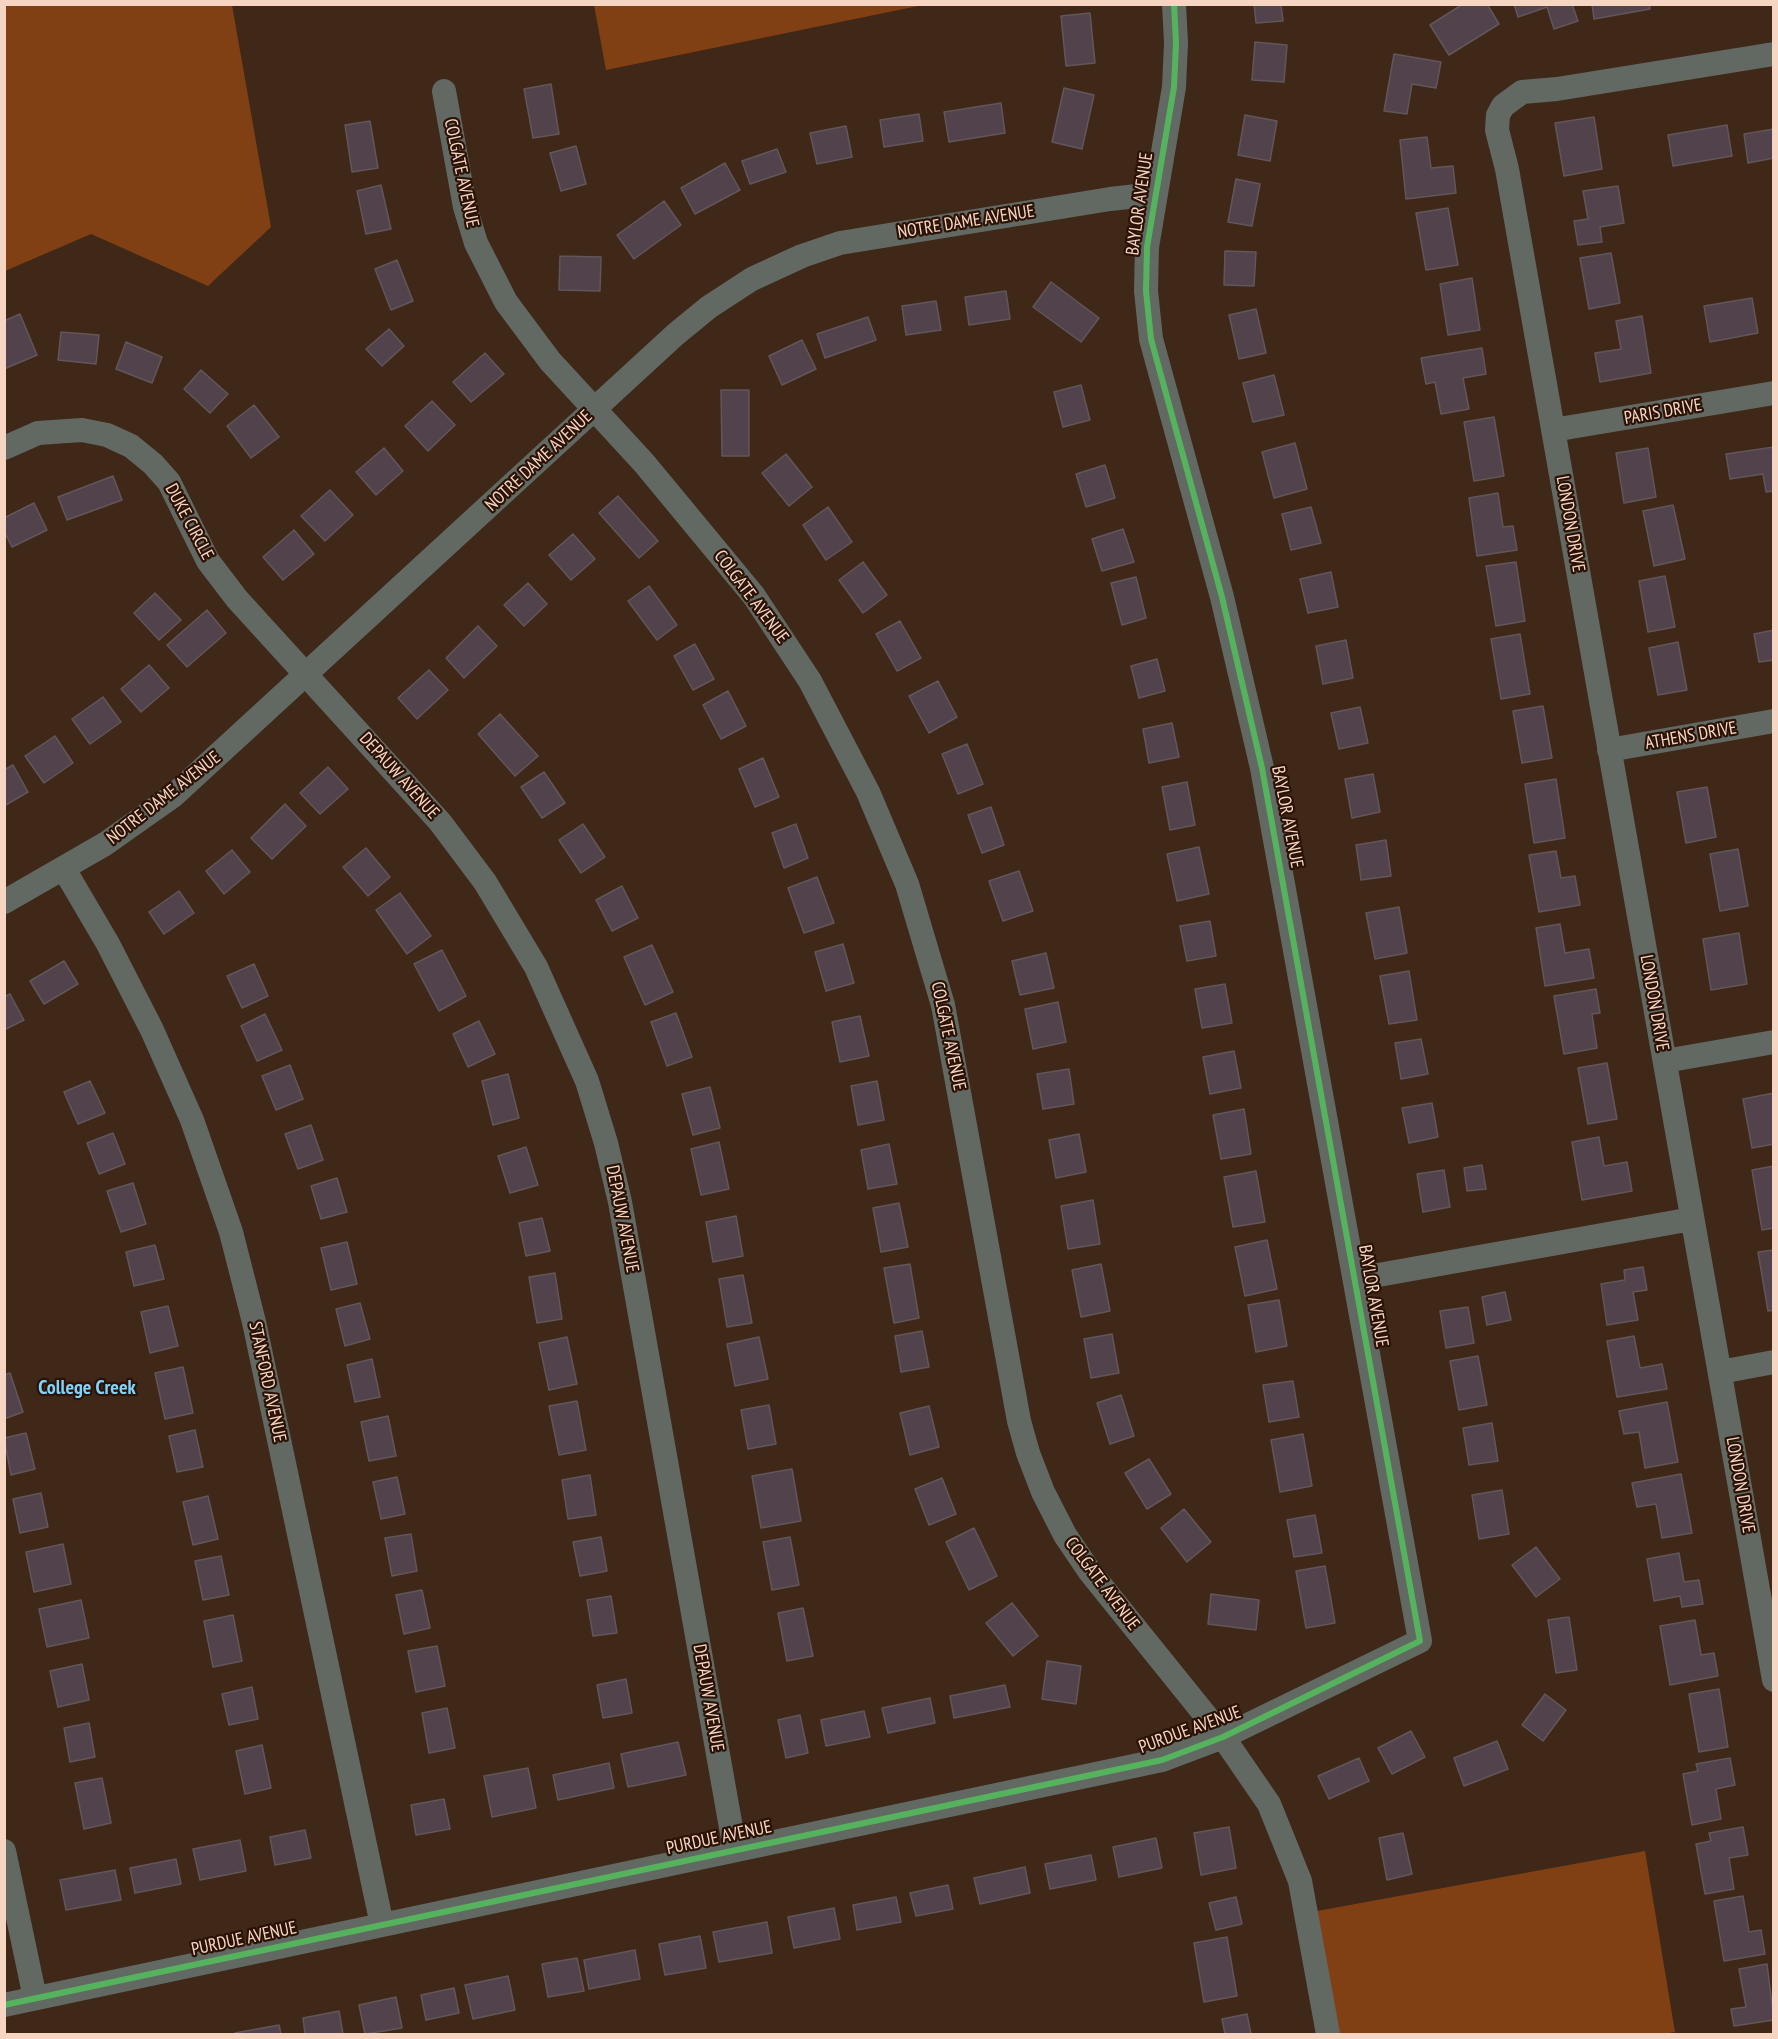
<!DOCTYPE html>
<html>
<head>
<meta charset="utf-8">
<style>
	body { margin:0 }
	#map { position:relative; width:1778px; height:2039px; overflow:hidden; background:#3f2818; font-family:"PT Sans Narrow",sans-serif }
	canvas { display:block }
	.frame { position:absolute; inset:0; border:6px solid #f7d5c3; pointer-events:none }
</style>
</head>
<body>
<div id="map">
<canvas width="1778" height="2039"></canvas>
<div class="frame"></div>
</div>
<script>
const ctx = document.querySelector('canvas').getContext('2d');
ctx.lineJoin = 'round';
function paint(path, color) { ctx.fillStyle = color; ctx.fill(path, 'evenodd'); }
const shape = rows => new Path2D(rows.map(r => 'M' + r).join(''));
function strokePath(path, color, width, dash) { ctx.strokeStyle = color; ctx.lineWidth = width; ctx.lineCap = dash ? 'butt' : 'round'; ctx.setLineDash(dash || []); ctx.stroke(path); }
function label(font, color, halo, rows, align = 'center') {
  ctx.font = font + ' "PT Sans Narrow",sans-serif'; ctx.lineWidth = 4.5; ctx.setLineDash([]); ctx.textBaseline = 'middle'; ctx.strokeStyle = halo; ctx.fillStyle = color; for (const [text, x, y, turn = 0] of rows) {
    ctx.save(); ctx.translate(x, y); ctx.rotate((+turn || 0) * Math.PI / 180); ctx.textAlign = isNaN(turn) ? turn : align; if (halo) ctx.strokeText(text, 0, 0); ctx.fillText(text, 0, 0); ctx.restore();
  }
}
paint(shape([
	[5,4,232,5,271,227,208,286,91,234,5,271],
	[594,5,594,4,923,5,606,70],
	[1645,1851,1675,2032,1662,2034,1328,2034,1306,1913]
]), '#814014');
const building = shape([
	[1254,4,1281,4,1283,21,1256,23,1254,4],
	[1463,4,1487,4,1499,24,1449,55,1430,25,1463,4],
	[1514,4,1572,4,1578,21,1554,29,1547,7,1518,17,1514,4],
	[1592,4,1649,4,1650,9,1594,19,1592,4],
	[1090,13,1095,63,1066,66,1061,16,1090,13],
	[1255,42,1287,45,1284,82,1252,80,1255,42],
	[1394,54,1441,62,1436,88,1412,84,1407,114,1384,111,1394,54],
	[551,84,559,134,533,138,524,89,551,84],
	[1064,88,1094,95,1082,149,1052,142,1064,88],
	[1001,103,1005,133,949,142,944,112,1001,103],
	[919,114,923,141,884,147,880,120,919,114],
	[1245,115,1277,121,1270,161,1238,155,1245,115],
	[1594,117,1602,169,1564,176,1555,123,1594,117],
	[370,121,378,168,352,172,345,125,370,121],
	[1727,125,1732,156,1673,166,1668,135,1727,125],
	[846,126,852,157,817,164,810,133,846,126],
	[1774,129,1774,158,1748,163,1744,134,1774,129],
	[1427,137,1431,168,1453,166,1456,193,1406,199,1400,140,1427,137],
	[576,146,586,184,561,191,550,153,576,146],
	[777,149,786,172,750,184,742,161,777,149],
	[725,163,740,190,695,214,681,188,725,163],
	[1236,179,1260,184,1252,226,1228,222,1236,179],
	[381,185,391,229,366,234,357,191,381,185],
	[1618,186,1624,223,1600,227,1602,242,1578,245,1574,221,1588,219,1583,191,1618,186],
	[664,201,681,225,634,259,617,235,664,201],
	[1448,208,1458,265,1426,270,1416,213,1448,208],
	[1225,251,1256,252,1254,286,1224,285,1225,251],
	[1611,253,1620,303,1589,309,1580,258,1611,253],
	[560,256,601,257,600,291,559,290,560,256],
	[397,260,413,301,391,310,375,269,397,260],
	[1472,278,1480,330,1448,335,1440,284,1472,278],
	[1051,282,1099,318,1081,342,1033,307,1051,282],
	[1006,291,1010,319,969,325,965,297,1006,291],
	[1752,298,1758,333,1710,342,1704,306,1752,298],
	[936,301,941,330,906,335,902,306,936,301],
	[1256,309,1266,353,1239,359,1229,315,1256,309],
	[20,314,37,355,4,369,4,321,20,314],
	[1642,316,1651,373,1600,382,1595,353,1621,349,1616,321,1642,316],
	[868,317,876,340,825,358,817,334,868,317],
	[389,329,404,346,382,366,366,349,389,329],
	[61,332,99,335,96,364,58,360,61,332],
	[802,340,816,369,782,385,769,356,802,340],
	[126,342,162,357,152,383,116,369,126,342],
	[1482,348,1486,374,1463,378,1469,409,1441,414,1435,382,1426,384,1421,358,1482,348],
	[485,353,504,374,471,402,453,382,485,353],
	[201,370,228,394,210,413,184,389,201,370],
	[1274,375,1284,415,1253,422,1243,383,1274,375],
	[1081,385,1090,420,1063,427,1054,392,1081,385],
	[721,390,749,390,749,456,722,456,721,390],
	[432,401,455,425,428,451,405,426,432,401],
	[254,405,279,437,251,458,227,426,254,405],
	[1494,417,1504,476,1474,481,1464,422,1494,417],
	[1295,443,1307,489,1274,498,1262,452,1295,443],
	[1774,447,1774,491,1766,492,1763,474,1730,479,1726,454,1774,447],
	[384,448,403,471,376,495,356,472,384,448],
	[1648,448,1656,497,1624,503,1616,453,1648,448],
	[786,454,812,487,789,506,762,473,786,454],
	[1105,465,1115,498,1086,507,1076,474,1105,465],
	[113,476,122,500,67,520,58,497,113,476],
	[330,490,353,515,325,541,301,516,330,490],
	[1498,493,1503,527,1513,526,1517,550,1477,556,1469,498,1498,493],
	[618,496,658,541,639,558,599,513,618,496],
	[34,503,47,530,12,547,4,531,4,518,34,503],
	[1673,505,1685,559,1654,566,1643,511,1673,505],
	[828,507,852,542,826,560,803,525,828,507],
	[1311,507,1321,543,1291,550,1282,514,1311,507],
	[1123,529,1134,562,1102,571,1092,539,1123,529],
	[294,530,314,554,283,580,263,557,294,530],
	[573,534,595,559,571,580,549,555,573,534],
	[863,562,887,595,863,613,839,580,863,562],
	[1516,562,1525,621,1496,626,1486,566,1516,562],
	[1331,572,1338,607,1308,613,1300,579,1331,572],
	[1665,576,1675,627,1648,632,1639,581,1665,576],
	[1136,577,1146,618,1122,625,1111,583,1136,577],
	[528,583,547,604,524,626,504,605,528,583],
	[649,586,677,625,657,640,628,601,649,586],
	[155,593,181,620,159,640,134,613,155,593],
	[207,610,226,633,187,667,167,645,207,610],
	[900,621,921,658,897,671,876,634,900,621],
	[478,626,497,646,464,678,446,658,478,626],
	[1774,630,1774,660,1759,662,1754,634,1774,630],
	[1520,634,1530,694,1501,699,1491,639,1520,634],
	[1346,640,1353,678,1323,684,1316,646,1346,640],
	[1678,642,1687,690,1658,695,1649,648,1678,642],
	[695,644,714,679,693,690,674,656,695,644],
	[1157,659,1165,691,1139,698,1131,666,1157,659],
	[149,665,169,688,141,712,121,689,149,665],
	[429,670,448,690,417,719,398,698,429,670],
	[938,681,957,717,929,733,909,696,938,681],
	[728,691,746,726,721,739,703,705,728,691],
	[103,697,121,722,90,744,72,719,103,697],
	[1543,706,1552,758,1522,763,1513,711,1543,706],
	[1360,707,1368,743,1339,749,1331,713,1360,707],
	[500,714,538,756,515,776,478,734,500,714],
	[1172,723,1179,757,1149,763,1143,729,1172,723],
	[55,736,73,763,44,783,25,756,55,736],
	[967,744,983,784,958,794,942,754,967,744],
	[763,758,779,797,755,807,739,769,763,758],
	[13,765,28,792,4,806,4,770,13,765],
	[328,767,348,789,320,814,300,793,328,767],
	[544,772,565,803,542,818,521,787,544,772],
	[1373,774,1380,812,1352,818,1345,779,1373,774],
	[1556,779,1565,838,1534,843,1525,784,1556,779],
	[1187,782,1195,825,1170,830,1162,787,1187,782],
	[1707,787,1716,837,1686,843,1677,792,1707,787],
	[285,804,306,826,272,859,251,838,285,804],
	[991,807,1004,845,982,853,968,815,991,807],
	[583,824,605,857,581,873,559,840,583,824],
	[796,824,808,858,784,868,772,833,796,824],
	[1386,840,1391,876,1361,880,1356,845,1386,840],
	[1199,847,1209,894,1177,901,1167,854,1199,847],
	[366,848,390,877,368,896,343,867,366,848],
	[1738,849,1748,906,1720,911,1710,854,1738,849],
	[232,850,250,872,224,894,206,871,232,850],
	[1556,851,1561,878,1575,876,1580,905,1539,912,1529,855,1556,851],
	[1019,871,1033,911,1003,921,989,881,1019,871],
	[817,877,834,923,804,933,788,888,817,877],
	[622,886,638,918,612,931,596,900,622,886],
	[179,891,194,913,164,934,149,912,179,891],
	[400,893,431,936,407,954,376,910,400,893],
	[1399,907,1407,953,1375,959,1366,913,1399,907],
	[1210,921,1216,956,1187,961,1180,926,1210,921],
	[1560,924,1565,953,1589,949,1594,978,1545,986,1536,928,1560,924],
	[1739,933,1747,984,1711,990,1703,939,1739,933],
	[843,944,854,983,826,991,815,952,843,944],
	[652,945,673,992,645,1005,624,957,652,945],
	[442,950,466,996,439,1011,414,964,442,950],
	[1046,953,1054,988,1020,995,1012,961,1046,953],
	[64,961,78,984,44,1004,30,981,64,961],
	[254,964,268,996,242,1008,227,976,254,964],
	[1409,971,1417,1020,1389,1024,1380,976,1409,971],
	[1225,984,1232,1023,1202,1028,1195,989,1225,984],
	[1596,989,1600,1013,1592,1014,1597,1048,1564,1054,1554,996,1596,989],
	[10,994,24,1020,4,1030,4,997,10,994],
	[1058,1002,1066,1042,1033,1049,1025,1009,1058,1002],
	[676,1013,692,1057,667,1066,651,1022,676,1013],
	[265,1014,282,1050,257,1061,241,1026,265,1014],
	[860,1016,869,1056,840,1062,832,1022,860,1016],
	[479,1021,495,1054,468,1067,453,1034,479,1021],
	[1421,1039,1428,1074,1401,1079,1395,1043,1421,1039],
	[1234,1051,1241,1088,1210,1094,1203,1057,1234,1051],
	[1607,1063,1617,1119,1588,1124,1578,1068,1607,1063],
	[290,1065,303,1099,276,1110,262,1076,290,1065],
	[1069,1069,1074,1104,1043,1109,1037,1074,1069,1069],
	[508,1074,519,1118,493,1125,482,1081,508,1074],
	[90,1081,105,1113,78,1124,64,1092,90,1081],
	[877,1081,884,1120,858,1125,851,1086,877,1081],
	[710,1087,720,1128,693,1135,682,1094,710,1087],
	[1774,1093,1774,1144,1752,1148,1743,1099,1774,1093],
	[1432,1103,1438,1137,1409,1143,1402,1108,1432,1103],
	[1244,1109,1251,1154,1221,1159,1213,1115,1244,1109],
	[311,1125,323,1160,298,1169,285,1134,311,1125],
	[113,1133,125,1164,99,1174,87,1143,113,1133],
	[1079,1134,1086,1172,1056,1178,1049,1140,1079,1134],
	[1599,1137,1604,1166,1627,1162,1632,1191,1582,1200,1572,1142,1599,1137],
	[719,1142,729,1189,701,1195,691,1149,719,1142],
	[889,1144,897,1184,868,1189,861,1150,889,1144],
	[526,1147,538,1185,510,1193,498,1156,526,1147],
	[1482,1165,1486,1189,1467,1191,1464,1168,1482,1165],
	[1774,1166,1774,1228,1762,1230,1752,1170,1774,1166],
	[1444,1170,1450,1207,1423,1212,1417,1174,1444,1170],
	[1256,1171,1265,1222,1233,1227,1224,1177,1256,1171],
	[337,1178,347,1212,321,1219,311,1186,337,1178],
	[133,1183,146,1224,121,1232,107,1191,133,1183],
	[1093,1200,1100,1244,1068,1249,1061,1206,1093,1200],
	[899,1203,908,1247,881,1252,873,1208,899,1203],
	[736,1216,743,1256,713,1262,706,1222,736,1216],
	[542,1218,550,1251,526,1256,519,1223,542,1218],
	[1267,1240,1277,1289,1245,1296,1235,1247,1267,1240],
	[347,1242,357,1284,331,1290,321,1248,347,1242],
	[155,1245,164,1279,134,1286,126,1252,155,1245],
	[1774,1250,1774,1310,1768,1311,1758,1252,1774,1250],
	[910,1264,919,1318,894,1323,884,1268,910,1264],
	[1101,1264,1110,1311,1081,1317,1072,1270,1101,1264],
	[1643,1267,1647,1290,1633,1292,1638,1320,1607,1325,1601,1284,1625,1280,1624,1270,1643,1267],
	[555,1273,562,1319,537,1323,529,1277,555,1273],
	[743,1275,752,1323,727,1327,719,1279,743,1275],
	[1505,1292,1511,1320,1487,1325,1482,1297,1505,1292],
	[1279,1300,1287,1346,1256,1352,1248,1305,1279,1300],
	[360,1303,370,1339,345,1346,336,1309,360,1303],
	[168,1306,178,1346,150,1353,141,1312,168,1306],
	[1468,1307,1474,1343,1446,1348,1440,1311,1468,1307],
	[922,1331,929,1367,901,1372,895,1336,922,1331],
	[1112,1334,1119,1373,1091,1378,1084,1339,1112,1334],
	[1634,1336,1640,1368,1662,1364,1667,1389,1617,1397,1607,1341,1634,1336],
	[567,1337,577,1384,549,1390,539,1343,567,1337],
	[759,1337,768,1379,735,1386,727,1344,759,1337],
	[1478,1356,1487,1405,1459,1410,1450,1361,1478,1356],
	[372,1359,380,1397,355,1402,347,1365,372,1359],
	[183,1367,193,1413,165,1419,155,1373,183,1367],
	[10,1373,23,1412,4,1419,4,1375,10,1373],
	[1293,1381,1299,1417,1269,1422,1263,1385,1293,1381],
	[1121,1395,1134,1436,1110,1444,1097,1403,1121,1395],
	[577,1401,586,1450,559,1455,549,1406,577,1401],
	[1667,1402,1678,1462,1645,1468,1639,1432,1624,1434,1619,1411,1667,1402],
	[769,1405,776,1444,748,1449,741,1410,769,1405],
	[929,1406,939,1447,910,1455,900,1413,929,1406],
	[388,1416,396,1456,369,1461,361,1422,388,1416],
	[1492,1423,1498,1461,1469,1465,1463,1428,1492,1423],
	[195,1430,203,1467,177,1472,169,1436,195,1430],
	[26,1433,35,1469,11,1475,4,1438,26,1433],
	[1303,1434,1312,1486,1280,1492,1271,1440,1303,1434],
	[1149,1459,1171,1494,1147,1509,1125,1473,1149,1459],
	[792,1469,801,1521,761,1528,752,1476,792,1469],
	[1681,1474,1692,1533,1662,1538,1656,1504,1637,1507,1632,1483,1681,1474],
	[590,1475,596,1515,568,1519,562,1480,590,1475],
	[397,1477,405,1514,381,1519,373,1482,397,1477],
	[942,1478,956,1514,929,1525,915,1489,942,1478],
	[1502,1490,1509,1534,1479,1539,1472,1495,1502,1490],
	[41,1493,48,1527,20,1533,13,1499,41,1493],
	[208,1496,218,1539,193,1545,183,1502,208,1496],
	[1184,1509,1211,1542,1187,1562,1161,1528,1184,1509],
	[1315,1515,1322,1553,1294,1557,1287,1520,1315,1515],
	[974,1528,997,1576,969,1590,946,1542,974,1528],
	[411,1534,417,1571,392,1576,385,1538,411,1534],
	[601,1537,607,1571,580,1576,573,1542,601,1537],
	[790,1537,799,1585,772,1590,763,1542,790,1537],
	[63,1544,71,1584,34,1592,26,1552,63,1544],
	[1536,1547,1560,1579,1536,1597,1512,1565,1536,1547],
	[1679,1553,1684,1582,1699,1580,1703,1604,1682,1607,1680,1596,1654,1601,1647,1559,1679,1553],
	[221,1556,229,1595,203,1600,195,1561,221,1556],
	[1325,1566,1335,1623,1306,1628,1296,1571,1325,1566],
	[422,1590,430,1628,404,1634,396,1595,422,1590],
	[1211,1594,1259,1600,1256,1630,1208,1624,1211,1594],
	[611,1596,617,1633,593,1636,587,1600,611,1596],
	[81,1600,89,1638,47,1647,39,1609,81,1600],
	[1012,1603,1038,1636,1013,1656,986,1623,1012,1603],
	[803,1608,813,1656,787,1661,778,1613,803,1608],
	[233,1615,242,1661,213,1667,204,1621,233,1615],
	[1569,1617,1577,1670,1556,1673,1548,1620,1569,1617],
	[1695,1620,1701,1655,1714,1653,1718,1676,1670,1685,1660,1626,1695,1620],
	[437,1646,445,1686,416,1692,408,1651,437,1646],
	[1047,1661,1081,1666,1076,1704,1042,1699,1047,1661],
	[82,1664,89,1700,58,1707,50,1671,82,1664],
	[626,1679,632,1713,603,1718,597,1685,626,1679],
	[1005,1685,1010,1707,954,1718,950,1696,1005,1685],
	[252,1687,258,1719,229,1725,222,1694,252,1687],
	[1719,1689,1728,1747,1699,1752,1689,1694,1719,1689],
	[1545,1694,1566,1710,1543,1741,1522,1725,1545,1694],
	[930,1698,935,1723,888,1733,882,1708,930,1698],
	[447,1708,455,1748,429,1753,422,1713,447,1708],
	[864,1711,870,1737,826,1746,821,1720,864,1711],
	[800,1715,808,1753,786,1758,778,1720,800,1715],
	[89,1723,95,1757,70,1762,64,1728,89,1723],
	[1411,1731,1425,1757,1392,1774,1378,1748,1411,1731],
	[1497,1741,1508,1769,1464,1786,1454,1758,1497,1741],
	[678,1742,686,1775,628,1787,621,1754,678,1742],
	[262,1745,271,1788,245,1794,236,1751,262,1745],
	[1359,1758,1369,1781,1329,1799,1318,1776,1359,1758],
	[1730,1758,1735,1785,1716,1789,1721,1819,1692,1825,1683,1774,1698,1771,1696,1764,1730,1758],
	[609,1763,614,1788,558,1800,553,1775,609,1763],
	[528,1768,536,1808,492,1817,484,1776,528,1768],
	[102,1778,111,1823,84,1829,75,1783,102,1778],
	[444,1799,450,1829,416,1835,411,1805,444,1799],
	[1229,1827,1236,1868,1201,1875,1194,1833,1229,1827],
	[1743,1827,1748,1855,1729,1858,1734,1889,1705,1894,1696,1844,1711,1841,1709,1833,1743,1827],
	[305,1830,311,1858,275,1865,270,1837,305,1830],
	[1403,1833,1412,1874,1387,1880,1379,1838,1403,1833],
	[1156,1838,1162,1868,1119,1877,1113,1847,1156,1838],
	[240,1840,246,1871,200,1880,193,1849,240,1840],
	[1091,1855,1096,1880,1050,1889,1045,1864,1091,1855],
	[176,1859,181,1884,135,1893,130,1868,176,1859],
	[1025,1867,1030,1893,980,1904,974,1878,1025,1867],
	[115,1870,121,1900,66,1910,60,1880,115,1870],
	[948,1885,953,1909,916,1916,910,1893,948,1885],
	[1743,1896,1749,1932,1761,1930,1765,1954,1724,1961,1714,1901,1743,1896],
	[896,1897,901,1922,857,1930,853,1905,896,1897],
	[1236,1897,1242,1924,1216,1930,1209,1903,1236,1897],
	[834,1908,840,1939,794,1948,788,1917,834,1908],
	[767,1922,772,1953,719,1962,713,1932,767,1922],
	[700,1936,706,1968,665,1975,659,1944,700,1936],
	[1227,1937,1237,1996,1204,2002,1194,1943,1227,1937],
	[635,1950,640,1979,589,1989,584,1960,635,1950],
	[577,1958,584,1991,548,1997,542,1964,577,1958],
	[1767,1964,1774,2020,1734,2026,1731,2009,1746,2007,1739,1969,1767,1964],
	[508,1976,515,2010,473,2019,465,1985,508,1976],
	[454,1988,459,2013,426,2020,421,1995,454,1988],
	[396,1997,402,2028,365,2034,359,2005,396,1997],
	[339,2011,343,2034,305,2034,303,2018,339,2011],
	[1247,2014,1251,2034,1225,2034,1222,2019,1247,2014],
	[279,2025,281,2034,236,2034,235,2033,279,2025]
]);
paint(building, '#52424b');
strokePath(building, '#62565b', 1.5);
strokePath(shape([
	[1774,54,1557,89,1522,92,1503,106,1498,115,1497,130,1507,169,1774,1680],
	[444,91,465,207,476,243,506,302,550,361,644,463,754,596,810,681,868,792,907,884,943,1005,1019,1421,1028,1453,1043,1492,1065,1535,1090,1572,1223,1737,1269,1804,1300,1881,1328,2034],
	[1553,430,1774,393],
	[4,448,38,433,82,430,107,435,131,446,153,464,169,482,208,561,237,599,440,822,485,882,536,967,587,1081,606,1143,620,1202,735,1850],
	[1609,750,1774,721],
	[64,869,108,944,152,1030,192,1120,231,1232,254,1322,382,1925],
	[4,902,105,844,173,796,676,334,709,307,752,279,802,256,840,243,1110,199,1155,194],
	[1665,1061,1774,1042],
	[1356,1279,1692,1219],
	[1720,1372,1774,1362],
	[4,1851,35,1998],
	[4,2005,1162,1760,1223,1737,1420,1641,1262,768,1222,597,1151,339,1146,291,1147,247,1174,87,1176,43,1174,4]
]), '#626963', 24);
strokePath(shape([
	[4,2005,1162,1760,1223,1737,1420,1641,1262,768,1222,597,1151,339,1146,291,1147,247,1174,87,1176,43,1174,4]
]), '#56b35d', 6);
label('18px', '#f7d5c3', '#2a1205', [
	["COLGATE AVENUE",461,173,78],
	["BAYLOR AVENUE",1140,204,-82],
	["NOTRE DAME AVENUE",966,222,-9],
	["PARIS DRIVE",1663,412,-10],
	["NOTRE DAME AVENUE",539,461,-43],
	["DUKE CIRCLE",189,522,62],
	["LONDON DRIVE",1570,524,80],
	["COLGATE AVENUE",751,597,53],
	["ATHENS DRIVE",1691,736,-10],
	["DEPAUW AVENUE",399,776,48],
	["NOTRE DAME AVENUE",164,798,-38],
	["BAYLOR AVENUE",1287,817,79],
	["LONDON DRIVE",1654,1003,80],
	["COLGATE AVENUE",948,1036,78],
	["DEPAUW AVENUE",622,1219,79],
	["BAYLOR AVENUE",1373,1296,80],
	["STANFORD AVENUE",267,1382,78],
	["LONDON DRIVE",1740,1485,80],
	["COLGATE AVENUE",1102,1584,53],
	["DEPAUW AVENUE",708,1698,80],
	["PURDUE AVENUE",1190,1730,-20],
	["PURDUE AVENUE",719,1838,-12],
	["PURDUE AVENUE",244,1939,-12]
]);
label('bold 20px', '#7fd3fc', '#2a1205', [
	["College Creek",87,1388]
]);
</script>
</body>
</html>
